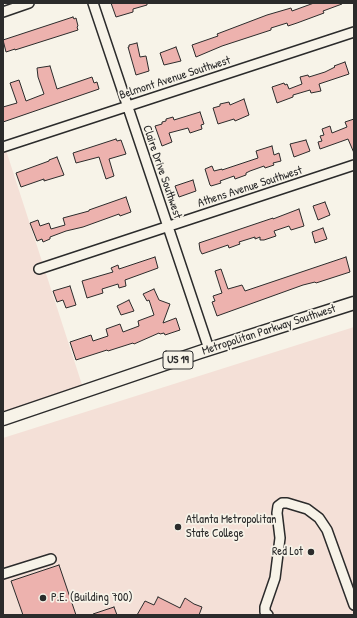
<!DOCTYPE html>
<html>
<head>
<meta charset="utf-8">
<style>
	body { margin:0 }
	#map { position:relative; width:357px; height:618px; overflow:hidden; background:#f7f3e8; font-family:"Patrick Hand",sans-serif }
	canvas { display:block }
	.frame { position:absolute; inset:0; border:4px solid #2b2b2b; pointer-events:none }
</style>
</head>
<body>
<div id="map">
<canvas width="357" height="618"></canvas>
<div class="frame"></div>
</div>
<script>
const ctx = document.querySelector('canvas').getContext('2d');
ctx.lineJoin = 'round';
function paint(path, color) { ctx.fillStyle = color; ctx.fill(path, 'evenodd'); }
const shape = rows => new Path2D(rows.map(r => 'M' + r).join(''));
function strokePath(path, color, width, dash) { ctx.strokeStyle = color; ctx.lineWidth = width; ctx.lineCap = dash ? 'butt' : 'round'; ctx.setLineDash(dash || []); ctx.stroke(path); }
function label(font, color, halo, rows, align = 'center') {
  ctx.font = font + ' "Patrick Hand",sans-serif'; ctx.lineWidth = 3.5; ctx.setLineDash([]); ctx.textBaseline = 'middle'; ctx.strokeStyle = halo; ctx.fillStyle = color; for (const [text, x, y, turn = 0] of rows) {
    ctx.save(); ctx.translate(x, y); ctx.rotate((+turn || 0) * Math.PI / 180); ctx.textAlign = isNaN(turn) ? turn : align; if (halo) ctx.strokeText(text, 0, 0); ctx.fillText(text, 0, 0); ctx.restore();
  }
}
paint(shape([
	[3,141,85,394,3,420],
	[354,327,354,615,3,615,3,438]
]), '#f4e0d7');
const building = shape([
	[111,3,147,3,147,5,133,9,133,12,116,17,111,3],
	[314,3,342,3,342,4,323,11,324,13,297,23,288,26,287,23,271,28,271,30,222,46,196,57,192,45,218,36,217,34,267,15,291,8,292,11,314,3],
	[73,17,74,19,76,18,78,26,77,27,78,30,15,50,15,49,6,52,3,40,73,17],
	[137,43,140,57,146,56,149,71,136,75,128,47,129,47,129,45,137,43],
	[176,47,181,61,164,65,160,53,176,47],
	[345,62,349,74,319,84,321,91,311,93,310,90,293,95,293,97,277,103,272,87,284,83,285,85,287,84,289,89,302,84,300,77,308,75,309,77,325,72,335,67,334,66,345,62],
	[50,66,57,89,92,77,94,83,97,82,99,89,3,122,3,107,17,103,10,83,19,80,26,101,44,94,38,77,37,68,50,66],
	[244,99,249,115,235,121,234,119,218,124,213,108,220,106,220,104,229,102,230,105,244,99],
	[200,112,204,124,201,125,202,129,190,133,188,128,169,133,172,142,162,146,155,126,162,124,162,122,166,121,166,119,173,117,174,120,200,112],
	[354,119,354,153,348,139,320,149,318,142,322,141,320,136,324,135,322,129,330,126,332,133,347,127,345,122,354,119],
	[116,139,117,141,121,140,126,154,109,159,114,176,106,179,99,157,76,163,73,153,116,139],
	[306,140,310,151,294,157,290,144,306,140],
	[272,146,274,155,279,153,281,161,273,163,274,165,265,168,264,166,250,171,246,173,246,175,235,179,234,176,220,181,221,183,211,186,210,185,205,169,212,166,214,171,222,169,222,170,258,158,256,151,272,146],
	[57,157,64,175,44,181,44,179,21,187,16,173,49,161,49,160,57,157],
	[193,180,196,191,179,197,175,186,193,180],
	[126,197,131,212,120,216,119,214,83,227,66,231,50,237,50,239,43,242,42,239,37,241,30,223,38,220,40,226,49,223,51,229,65,225,63,218,89,211,89,210,126,197],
	[325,202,330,215,318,220,313,206,325,202],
	[299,209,304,226,291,230,289,226,274,231,276,236,264,240,260,240,260,237,255,239,255,237,239,242,240,244,229,248,228,245,202,254,200,250,199,243,273,218,273,219,299,209],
	[323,228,327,239,315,243,312,232,323,228],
	[155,257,158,268,125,280,126,286,119,288,118,284,102,289,103,293,87,298,82,281,113,272,111,268,118,265,119,269,155,257],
	[346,257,350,272,316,283,315,282,303,285,217,316,212,302,215,301,213,296,222,293,215,271,221,269,228,289,242,285,245,291,346,257],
	[70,286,76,305,66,308,63,300,57,302,53,291,70,286],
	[154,289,159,300,170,304,163,323,176,318,180,330,165,335,164,333,160,334,159,333,134,344,133,343,108,351,107,350,76,360,70,342,91,335,93,341,108,336,106,329,120,324,123,332,139,326,138,321,154,315,149,300,147,301,143,294,154,289],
	[129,300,134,311,121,315,117,306,129,300],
	[59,565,76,615,23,615,11,581,59,565],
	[158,597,180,608,185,598,194,604,202,607,199,615,137,615,145,601,154,605,158,597],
	[114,607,117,615,94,615,93,614,114,607]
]);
paint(building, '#edb2ae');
strokePath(building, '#2b2b2b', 1);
const minor = shape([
	[93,3,209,349],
	[3,12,29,3],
	[3,147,354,32],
	[39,269,354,165],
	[3,574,51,559],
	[268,615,265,612,265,607,275,578,280,538,277,513,278,506,282,503,287,503,307,509,319,518,327,530,354,605]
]);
const major = shape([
	[3,419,200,352,354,303]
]);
strokePath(minor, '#2b2b2b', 12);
strokePath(major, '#2b2b2b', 15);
strokePath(minor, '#f7f3e8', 9);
strokePath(major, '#f7f3e8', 12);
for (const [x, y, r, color] of [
	[178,527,4,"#2b2b2b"],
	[311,552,4,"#2b2b2b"],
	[43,598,4,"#2b2b2b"]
]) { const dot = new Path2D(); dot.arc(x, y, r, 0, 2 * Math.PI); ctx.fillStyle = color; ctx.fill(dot); strokePath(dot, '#f7f3e8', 1.5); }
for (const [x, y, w] of [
	[178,360,30]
]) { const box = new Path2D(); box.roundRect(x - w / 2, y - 9, w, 18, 3); ctx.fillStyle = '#f7f3e8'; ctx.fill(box); strokePath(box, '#2b2b2b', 1); }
label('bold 11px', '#2b2b2b', null, [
	["US 19",178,360]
]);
label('12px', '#2b2b2b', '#f7f3e8', [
	["Belmont Avenue Southwest",175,78,-18],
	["Claire Drive Southwest",162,172,71],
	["Athens Avenue Southwest",250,187,-18],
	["Metropolitan Parkway Southwest",269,330,-18]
]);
label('12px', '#2b2b2b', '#f7f3e8', [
	["Atlanta Metropolitan",186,520],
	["State College",186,534],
	["Red Lot",303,552,"right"],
	["P.E. (Building 700)",51,598]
], 'left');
</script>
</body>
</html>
